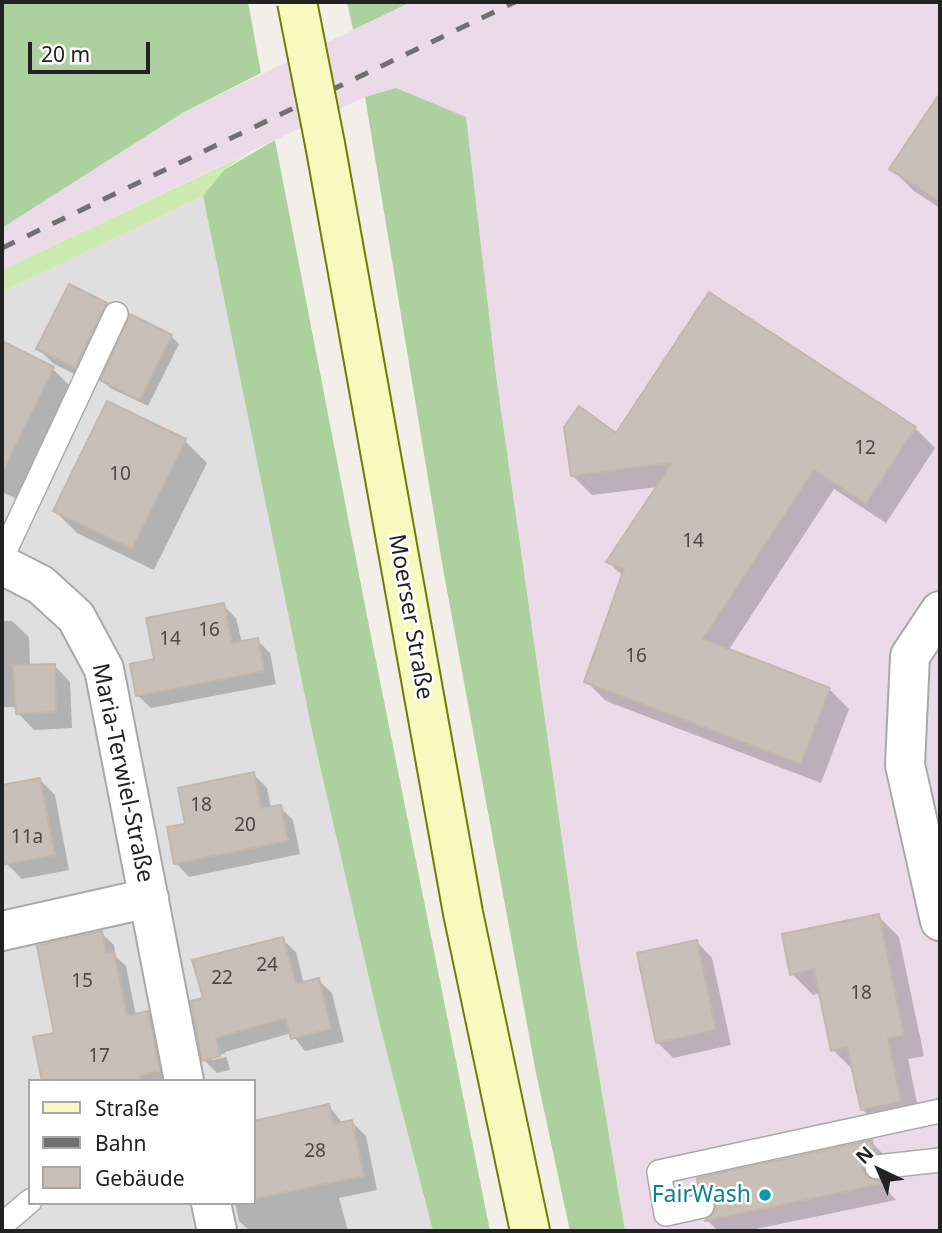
<!DOCTYPE html>
<html>
<head>
<meta charset="utf-8">
<style>
	body { margin:0 }
	#map { position:relative; width:942px; height:1233px; overflow:hidden; background:#f2efe9; font-family:"Noto Sans",sans-serif }
	canvas { display:block }
	.frame { position:absolute; inset:0; border:4px solid #222; pointer-events:none }
	.legend { position:absolute; left:28px; top:1079px; width:228px; height:126px; box-sizing:border-box; background:#fff; border:2px solid #a7a7a7; margin:0; padding:9px 12px; list-style:none; font-size:21px; color:#222 }
	.legend li { display:flex; align-items:center; gap:14px; height:35px }
	.legend b { width:35px; border:2px solid #a7a7a7 }
	.north { position:absolute; left:844px; top:1135px; width:70px; height:70px; -webkit-text-stroke:5px #fff; paint-order:stroke; rotate:316deg; font-size:19px; font-weight:700; line-height:28px; text-align:center; color:#222 }
	.north::after { content:''; display:block; margin:auto; width:24px; height:32px; background:#222; clip-path:polygon(50% 0,100% 100%,50% 72%,0 100%) }
	.scale { position:absolute; left:28px; top:42px; width:122px; height:32px; box-sizing:border-box; border:4px solid #222; border-top:0; padding-left:9px; font-size:21px; line-height:24px; white-space:nowrap; color:#222; -webkit-text-stroke:5px #fff; paint-order:stroke }
</style>
</head>
<body>
<div id="map">
<canvas width="942" height="1233"></canvas>
<div class="frame"></div>
<ul class="legend">
<li><b style="height:9px;background:#f7fabf"></b>Straße</li>
<li><b style="height:9px;background:#707070"></b>Bahn</li>
<li><b style="height:19px;background:#c7bfb8"></b>Gebäude</li>
</ul>
<div class="north">N</div>
<div class="scale">20 m</div>
</div>
<script>
const ctx = document.querySelector('canvas').getContext('2d');
ctx.lineJoin = 'round';
function paint(path, color) { ctx.fillStyle = color; ctx.fill(path, 'evenodd'); }
const shape = rows => new Path2D(rows.map(r => 'M' + r).join(''));
function strokePath(path, color, width, dash) { ctx.strokeStyle = color; ctx.lineWidth = width; ctx.lineCap = dash ? 'butt' : 'round'; ctx.setLineDash(dash || []); ctx.stroke(path); }
function label(font, color, halo, rows, align = 'center') {
  ctx.font = font + ' "Noto Sans",sans-serif'; ctx.lineWidth = 5; ctx.setLineDash([]); ctx.textBaseline = 'middle'; ctx.strokeStyle = halo; ctx.fillStyle = color; for (const [text, x, y, turn = 0] of rows) {
    ctx.save(); ctx.translate(x, y); ctx.rotate((+turn || 0) * Math.PI / 180); ctx.textAlign = isNaN(turn) ? turn : align; if (halo) ctx.strokeText(text, 0, 0); ctx.fillText(text, 0, 0); ctx.restore();
  }
}
paint(shape([
	[203,196,313,736,380,1026,433,1231,2,1231,2,292],
	[30,1081,254,1081,254,1203,30,1203]
]), '#e0dfdf');
paint(shape([
	[411,2,940,2,940,1231,625,1231,577,944,496,375,465,117,365,97,2,270,2,228,184,112]
]), '#ebdbe8');
paint(shape([
	[247,154,224,170,203,196,2,292,2,270]
]), '#cdebb0');
paint(shape([
	[2,2,248,2,261,73,184,112,2,228],
	[347,2,411,2,353,30],
	[396,88,466,117,496,375,577,944,625,1231,570,1231,536,1073,442,563,365,97],
	[275,140,367,616,490,1231,433,1231,380,1026,313,736,203,196,224,170]
]), '#add19e');
paint(shape([
	[940,96,940,208,914,191,892,169],
	[69,286,106,305,122,320,91,382,54,364,38,349],
	[171,336,179,344,148,406,110,388,102,380],
	[2,343,53,369,75,391,21,501,2,492],
	[108,403,185,441,207,463,154,570,77,533,55,511],
	[915,428,935,448,886,523,834,489,728,651,829,689,849,709,821,783,606,701,586,681,623,576,608,562,658,487,592,495,572,475,617,435],
	[223,605,236,618,242,643,257,640,270,653,276,684,151,708,138,696,156,660],
	[2,621,12,621,29,637,30,666,54,665,70,682,72,728,34,730,18,713,17,707,2,707],
	[253,774,267,788,271,808,280,807,293,820,300,854,189,877,176,863],
	[40,780,55,795,69,870,22,879,6,863,2,840,2,787],
	[878,916,899,937,924,1056,908,1059,921,1122,883,1130,862,1109,854,1071,833,1050,821,993,813,995,792,974],
	[101,933,114,945,116,957,126,966,136,1016,148,1013,160,1026,171,1081,44,1081,56,1035],
	[282,939,296,952,304,984,318,980,332,993,344,1042,305,1051,291,1033,225,1052,230,1070,217,1073,204,1060,206,1000],
	[226,1053,226,1057,212,1060,212,1057],
	[697,942,712,958,731,1045,673,1058,657,1042],
	[329,1106,343,1124,352,1122,366,1136,377,1190,339,1198,348,1231,250,1231,239,1221,235,1203,254,1203,254,1123],
	[871,1142,887,1158,879,1181,896,1200,746,1231,718,1231,708,1221,717,1208,701,1191]
]), '#0003');
const building = shape([
	[940,93,940,202,889,169,940,93],
	[69,284,107,303,75,368,36,349,69,284],
	[709,292,916,427,866,504,814,470,703,639,830,688,801,764,584,682,624,569,606,562,672,463,571,476,564,427,579,406,616,433,709,292],
	[130,314,172,335,140,400,100,380,130,314],
	[2,341,54,367,2,473,2,341],
	[107,401,186,439,132,549,53,511,107,401],
	[224,603,232,643,258,638,264,671,136,696,130,664,154,659,146,618,224,603],
	[55,664,56,712,16,714,13,665,55,664],
	[254,772,261,808,281,805,288,841,174,864,167,827,185,824,178,788,254,772],
	[40,778,55,855,2,865,2,785,40,778],
	[879,914,904,1035,888,1038,901,1101,861,1110,847,1047,831,1051,814,969,790,975,782,934,879,914],
	[102,931,106,953,114,952,127,1016,148,1011,160,1071,140,1075,141,1081,42,1081,33,1037,54,1033,37,946,102,931],
	[283,937,296,984,319,978,331,1029,291,1039,286,1018,216,1038,220,1056,202,1061,191,1001,203,998,192,960,283,937],
	[697,940,716,1030,656,1043,637,953,697,940],
	[329,1104,333,1124,352,1120,364,1176,254,1199,254,1121,329,1104],
	[872,1140,874,1153,865,1161,863,1169,866,1176,881,1181,881,1184,705,1221,715,1211,716,1204,712,1196,699,1192,697,1178,872,1140]
]);
paint(building, '#c7bfb8');
strokePath(building, '#c4b6ab', 2);
const lane = shape([
	[2,557,116,314],
	[877,1167,940,1160],
	[702,1206,666,1214,659,1172,940,1111],
	[2,1225,30,1201]
]);
const street = shape([
	[2,565,41,585,76,617,104,669,184,1081],
	[940,611,910,656,905,765,940,921],
	[2,931,149,898],
	[211,1203,217,1231]
]);
const secondary = shape([
	[325,144,463,913,530,1231]
]);
strokePath(lane, '#a9a9a9', 26);
strokePath(street, '#a9a9a9', 42);
strokePath(secondary, '#707d05', 42);
strokePath(lane, '#fff', 23);
strokePath(street, '#fff', 38);
strokePath(secondary, '#f7fabf', 38);
strokePath(shape([
	[2,248,515,2]
]), '#707070', 5, [14, 14]);
const secondaryBridge = shape([
	[297,2,325,144]
]);
strokePath(secondaryBridge, '#707d05', 42, []);
strokePath(secondaryBridge, '#f7fabf', 38);
for (const [x, y, r, color] of [
	[765,1195,7,"#0f9aa8"]
]) { const dot = new Path2D(); dot.arc(x, y, r, 0, 2 * Math.PI); ctx.fillStyle = color; ctx.fill(dot); strokePath(dot, '#fff', 2.5); }
label('19px', '#4b4948', null, [
	["12",865,449],
	["10",120,475],
	["14",693,542],
	["16",209,631],
	["14",170,640],
	["16",636,657],
	["18",201,806],
	["20",245,826],
	["11a",27,838],
	["24",267,966],
	["22",222,979],
	["15",82,982],
	["18",861,994],
	["17",99,1057],
	["28",315,1152]
]);
label('23px', '#222', '#fff', [
	["Moerser Straße",410,617,80],
	["Maria-Terwiel-Straße",122,773,78]
]);
label('23px', '#0d838f', '#fff', [
	["FairWash",751,1195]
], 'right');
</script>
</body>
</html>
